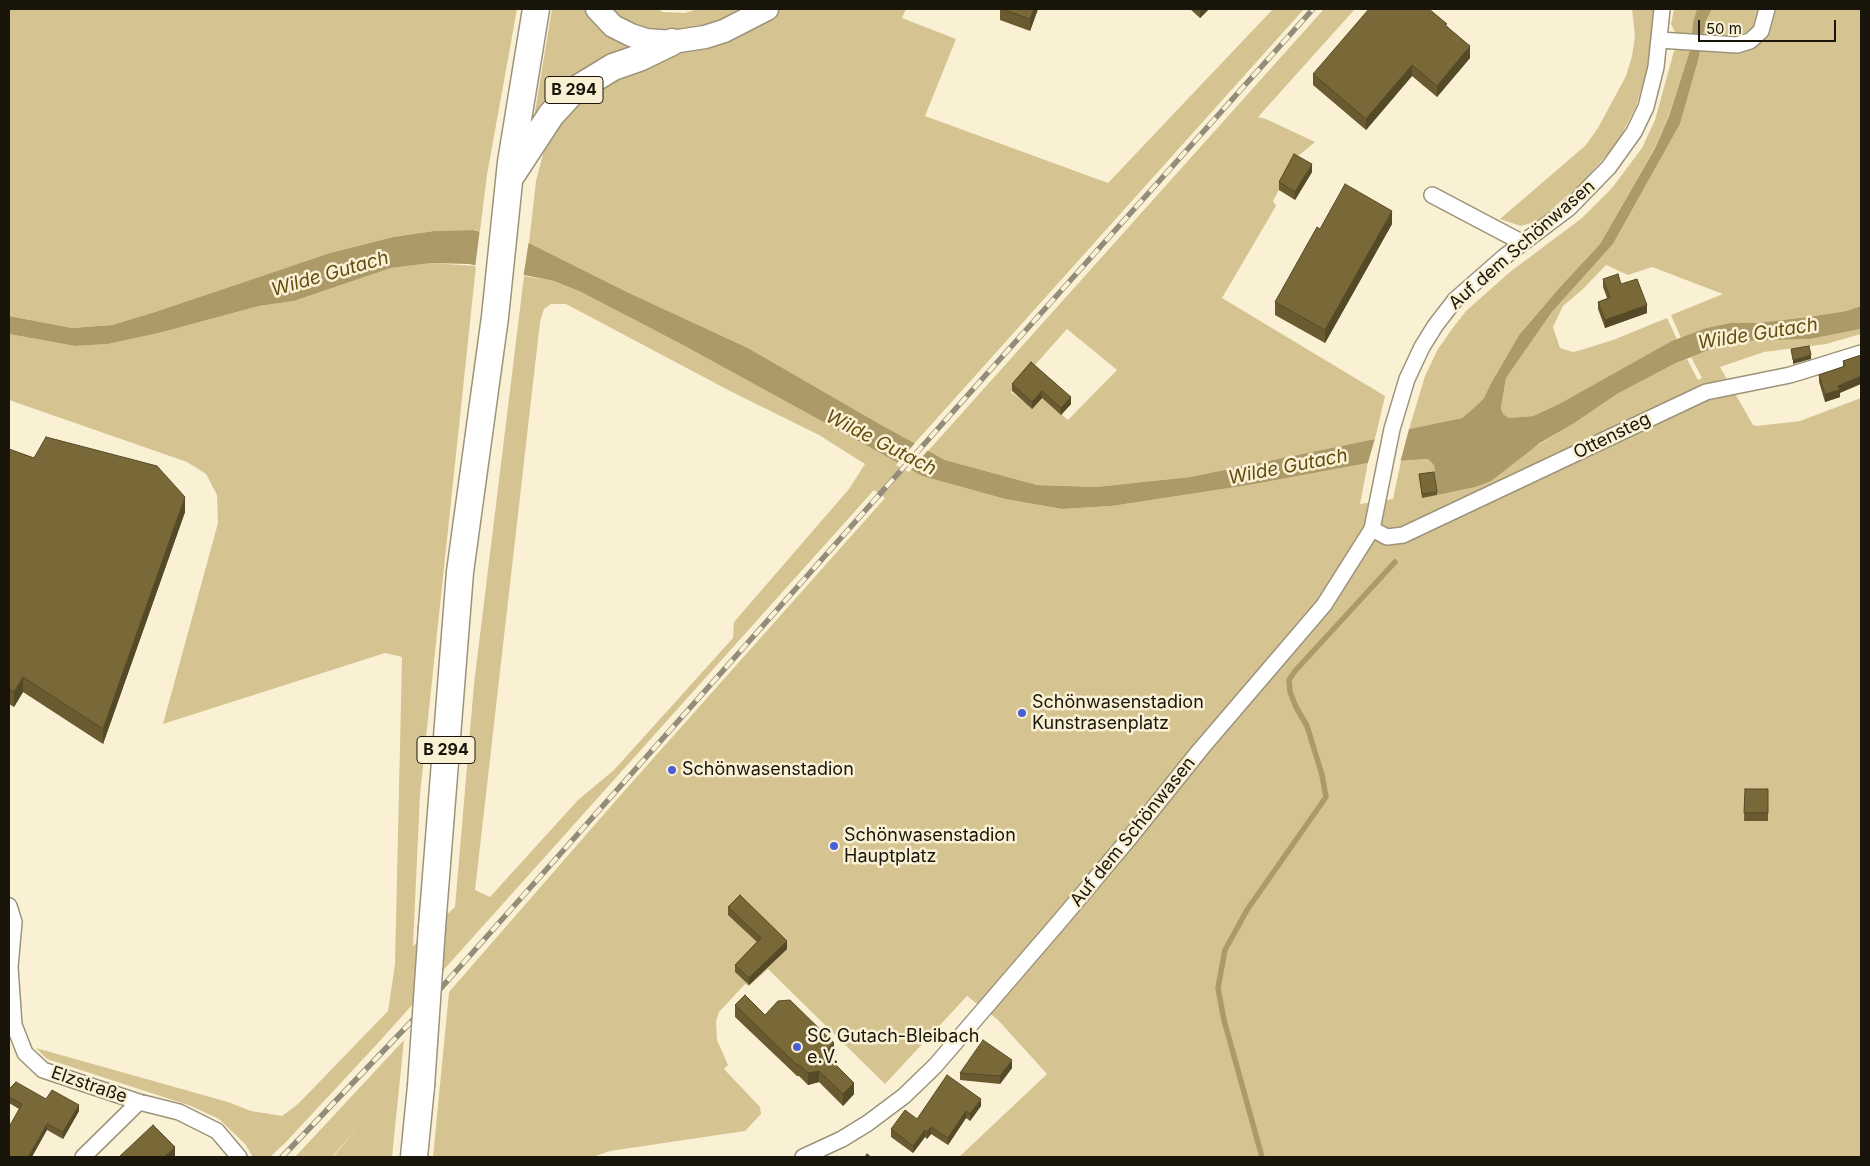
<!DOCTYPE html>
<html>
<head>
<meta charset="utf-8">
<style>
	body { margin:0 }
	#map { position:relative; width:1870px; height:1166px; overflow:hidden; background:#faf1d5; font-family:Inter,sans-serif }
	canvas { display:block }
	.frame { position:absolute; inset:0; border:10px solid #19150b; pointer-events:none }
	.scale { position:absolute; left:1698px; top:20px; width:138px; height:22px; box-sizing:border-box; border:2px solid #19150b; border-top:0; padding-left:6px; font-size:15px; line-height:18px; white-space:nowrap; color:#19150b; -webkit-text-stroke:4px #faf1d5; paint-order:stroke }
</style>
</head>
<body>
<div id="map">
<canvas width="1870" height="1166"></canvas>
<div class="frame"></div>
<div class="scale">50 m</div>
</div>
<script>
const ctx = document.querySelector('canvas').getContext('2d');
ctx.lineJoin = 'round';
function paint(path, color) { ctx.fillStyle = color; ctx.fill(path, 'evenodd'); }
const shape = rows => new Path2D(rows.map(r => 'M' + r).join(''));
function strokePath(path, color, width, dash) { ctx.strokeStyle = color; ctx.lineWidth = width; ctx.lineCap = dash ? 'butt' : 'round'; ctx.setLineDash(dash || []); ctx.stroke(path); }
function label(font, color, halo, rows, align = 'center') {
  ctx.font = font + ' Inter,sans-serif'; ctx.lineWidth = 5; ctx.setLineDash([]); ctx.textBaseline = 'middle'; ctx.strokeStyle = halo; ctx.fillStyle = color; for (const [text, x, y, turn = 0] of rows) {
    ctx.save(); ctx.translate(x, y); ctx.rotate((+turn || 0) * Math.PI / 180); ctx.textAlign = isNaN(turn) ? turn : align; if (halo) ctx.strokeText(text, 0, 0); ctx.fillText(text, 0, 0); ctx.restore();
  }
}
paint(shape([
	[9,9,517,9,487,175,480,231,473,230,434,231,393,237,330,253,155,312,112,325,72,328,9,316],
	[552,9,585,9,593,19,636,43,533,123],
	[606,9,658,9,663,12,685,13,697,9,752,9,700,32,642,33],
	[779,9,906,9,902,18,956,39,925,116,1108,183,1273,9,1304,9,914,444,748,348,627,292,529,243,536,181,543,154,556,125,569,107,635,66,692,49,747,30],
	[1324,9,1355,9,1258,117,1266,119,1315,142,1297,157,1273,201,1276,206,1222,298,1385,396,1375,439,1190,477,1096,487,1037,485,945,460,928,451],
	[1067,329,1117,370,1068,420,1042,398,1032,408,1011,392],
	[1632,9,1654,9,1649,64,1636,106,1618,142,1581,184,1538,221,1521,226,1500,219,1586,145,1598,128,1626,76,1632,56,1635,36],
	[1674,9,1697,9,1691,35,1676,34,1671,24],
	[1712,9,1861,9,1861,306,1846,311,1808,317,1756,323,1730,323,1706,328,1681,338,1671,315,1723,294,1652,267,1628,275,1606,265,1583,289,1563,306,1553,327,1560,348,1573,352,1581,350,1613,340,1667,318,1677,339,1559,404,1533,416,1509,418,1503,414,1501,408,1506,378,1552,312,1613,244,1680,124,1698,61,1706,21],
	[1682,47,1690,47,1690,50,1669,115,1655,147,1600,244,1561,286,1519,335,1490,385,1484,398,1476,406,1462,418,1409,429,1425,376,1438,349,1452,329,1466,311,1510,272,1582,218,1612,188,1642,148,1655,120,1674,51],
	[432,263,476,266,420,794,413,946,455,907,474,684,524,276,554,281,581,292,681,344,922,476,1005,499,1062,509,1112,506,1249,485,1368,463,1360,504,1393,499,1401,461,1428,459,1434,465,1434,476,1533,448,1573,424,1617,394,1674,364,1687,359,1698,380,1702,378,1691,357,1711,349,1745,341,1810,339,1861,329,1861,334,1826,344,1764,352,1720,367,1753,425,1757,426,1800,421,1861,398,1861,1157,959,1157,1047,1074,998,1020,967,996,885,1084,768,969,749,986,745,984,719,1012,716,1021,717,1040,728,1065,724,1069,760,1107,761,1114,745,1131,610,1151,593,1157,433,1157,449,992,618,798,885,498,874,490,378,1043,286,1142,270,1157,253,1157,245,1144,219,1119,191,1106,47,1059,36,1048,228,1102,251,1111,282,1116,298,1104,388,1011,395,964,402,657,385,653,163,724,218,523,217,495,206,474,187,462,9,400,9,334,75,346,108,344,159,333,259,306,294,301,391,268],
	[551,304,566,304,730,391,819,435,865,464,849,489,734,622,733,638,614,770,578,800,490,897,475,890,540,322,544,309],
	[404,1040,392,1157,333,1157,360,1125,332,1157,295,1157]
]), '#d5c492');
paint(shape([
	[1697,9,1712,9,1706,21,1698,61,1680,124,1613,244,1552,312,1506,378,1501,408,1503,414,1509,418,1533,416,1559,404,1672,341,1706,328,1730,323,1756,323,1808,317,1846,311,1861,306,1861,329,1810,339,1745,341,1711,349,1674,364,1617,394,1573,424,1540,443,1491,481,1475,487,1437,495,1434,465,1428,459,1368,463,1249,485,1112,506,1062,509,1005,499,922,476,681,344,581,292,554,281,469,264,432,263,391,268,294,301,259,306,159,333,108,344,75,346,9,334,9,316,72,328,112,325,155,312,330,253,393,237,434,231,473,230,529,243,627,292,748,348,883,426,945,460,1037,485,1096,487,1190,477,1375,439,1392,429,1409,429,1462,418,1476,406,1484,398,1490,385,1519,335,1561,286,1600,244,1655,148,1669,116,1690,50,1693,23]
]), '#ac9a68');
paint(shape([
	[480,229,529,240,523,279,475,268],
	[1387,429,1409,429,1400,463,1367,466,1376,435],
	[916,442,929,449,909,472,896,465]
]), '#faf1d5');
strokePath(shape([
	[1262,1157,1224,1020,1218,988,1225,950,1247,910,1326,797,1322,775,1307,726,1296,707,1290,692,1289,680,1295,671,1395,562]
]), '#ac9a68', 5.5);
const street = shape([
	[1659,40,1737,45,1750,41,1761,31,1767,9],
	[1432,195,1523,243],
	[1372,529,1387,537,1403,535,1706,392,1790,375,1861,353],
	[9,906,14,922,10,967,14,1025,25,1053,43,1070,139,1102,179,1112,217,1131,239,1157],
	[83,1157,139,1102],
	[803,1157,842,1139,868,1123,904,1096,935,1066,1059,922,1127,841,1200,750,1324,605,1372,529,1392,429,1407,379,1422,347,1435,326,1455,300,1504,257,1569,208,1609,167,1634,132,1646,107,1656,67,1662,9]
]);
const primary = shape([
	[597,9,613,26,631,35,646,40,672,42,705,37,724,31,767,9]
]);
const highway = shape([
	[513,173,551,115,572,92,613,67,639,58,672,42],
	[432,927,460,572,495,317,511,162,536,9],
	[414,1157,421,1086]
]);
strokePath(street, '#9c937a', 18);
strokePath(primary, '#9c937a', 25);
strokePath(highway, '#9c937a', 29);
strokePath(street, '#fff', 15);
strokePath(primary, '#fff', 22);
strokePath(highway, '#fff', 26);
const rail = shape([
	[282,1157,410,1023,959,405,1313,9]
]);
strokePath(rail, '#938c79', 5.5);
strokePath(rail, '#faf1d5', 4, [11]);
const highwayBridge = shape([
	[421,1086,432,927]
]);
strokePath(highwayBridge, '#9c937a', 29, []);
strokePath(highwayBridge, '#fff', 26);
paint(shape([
	[1000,9,1038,9,1030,31,1000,20],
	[1190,9,1209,9,1200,18],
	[1447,26,1470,58,1437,97,1412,76,1366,130,1313,85,1313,74],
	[1312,172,1295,200,1279,190,1279,182],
	[1392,224,1325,343,1275,315,1275,302,1320,229],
	[1603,279,1621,284,1647,313,1605,328,1598,309,1598,302,1607,298,1603,287],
	[1861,355,1840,393,1840,397,1825,402,1819,382,1819,375,1843,367,1843,361],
	[1031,362,1071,404,1061,415,1042,398,1032,409,1012,391,1012,384],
	[9,449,185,512,103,744,23,692,14,707,9,704],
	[1419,474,1437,492,1437,495,1422,498],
	[1745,789,1768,789,1768,821,1744,821],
	[728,907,787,949,749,985,735,972,735,965,757,942,728,915],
	[735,1005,765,1015,834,1054,829,1059,854,1094,843,1106,819,1082,808,1085,799,1076,797,1076,735,1017],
	[1012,1068,1000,1084,960,1080,960,1073],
	[9,1089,46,1099,79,1111,63,1139,47,1130,19,1109,9,1103],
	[981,1106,970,1121,966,1118,948,1145,931,1134,927,1139,925,1137,913,1153,891,1137,891,1129,917,1119]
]), '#695a30');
paint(shape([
	[1034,9,1038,9,1030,31,1030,19],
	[1202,9,1209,9,1200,18,1200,11],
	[1470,46,1470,58,1437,97,1437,86],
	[1412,65,1412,76,1366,130,1366,119],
	[1312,164,1312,172,1295,200,1295,192],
	[1392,211,1392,224,1325,343,1325,330],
	[1647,305,1647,313,1605,328,1605,320],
	[1811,355,1811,359,1793,364,1793,360],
	[1861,376,1861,384,1840,393,1840,397,1825,402,1825,394,1838,386],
	[1042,391,1042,398,1032,409,1032,402],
	[1071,397,1071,404,1061,415,1061,408],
	[185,497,185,512,103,744,103,729],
	[23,677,23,692,14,707,14,692],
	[787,941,787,949,749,985,749,978],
	[834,1043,834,1054,824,1064,824,1053],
	[1012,1060,1012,1068,1000,1084,1000,1076],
	[819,1071,819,1082,808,1085,808,1073],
	[854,1083,854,1094,843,1106,843,1094],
	[981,1099,981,1106,970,1121,970,1114],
	[79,1105,79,1111,63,1139,63,1132],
	[966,1111,966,1118,948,1145,948,1138],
	[47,1124,47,1130,32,1157,28,1157],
	[931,1127,931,1134,927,1139,927,1132],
	[925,1130,925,1137,913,1153,913,1146],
	[175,1147,175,1157,164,1157]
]), '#554a27');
const building = shape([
	[1002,9,1034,9,1030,19,1002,9],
	[1369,9,1429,9,1447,24,1445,25,1470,46,1437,86,1412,65,1366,119,1313,74,1369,9],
	[1294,154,1312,164,1295,192,1279,182,1294,154],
	[1345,184,1392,211,1325,330,1275,302,1317,227,1320,229,1345,184],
	[1618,274,1621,284,1637,279,1647,305,1605,320,1598,302,1610,298,1603,279,1618,274],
	[1809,346,1811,355,1793,360,1791,349,1809,346],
	[1861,355,1861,376,1838,386,1840,390,1825,394,1819,375,1845,366,1843,361,1861,355],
	[1031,362,1071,397,1061,408,1042,391,1032,402,1012,384,1031,362],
	[46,437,157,466,185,497,103,729,23,677,14,692,9,689,9,449,34,458,46,437],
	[1434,472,1437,492,1422,494,1419,474,1434,472],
	[1745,789,1768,789,1768,813,1744,813,1745,789],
	[740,895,787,941,749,978,735,965,761,938,728,907,740,895],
	[745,995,765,1015,778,1001,790,1000,834,1043,824,1053,854,1083,843,1094,819,1071,808,1073,799,1065,797,1065,735,1005,745,995],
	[983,1040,1012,1060,1000,1076,960,1073,983,1040],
	[947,1075,981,1099,970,1114,966,1111,948,1138,931,1127,927,1132,925,1130,913,1146,891,1129,905,1110,917,1119,947,1075],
	[16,1082,46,1099,52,1090,79,1105,63,1132,47,1124,28,1157,9,1157,9,1127,22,1104,9,1097,9,1089,16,1082],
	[153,1125,175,1147,164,1157,119,1157,153,1125],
	[867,1154,871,1157,865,1157,867,1154]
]);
paint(building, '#7a6938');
strokePath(building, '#554a27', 1);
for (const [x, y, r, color] of [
	[1022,713,5,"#495fd3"],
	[672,770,5,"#495fd3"],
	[834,846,5,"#495fd3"],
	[797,1047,5,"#495fd3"]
]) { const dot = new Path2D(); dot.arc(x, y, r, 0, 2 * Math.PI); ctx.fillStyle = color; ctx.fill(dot); strokePath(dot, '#faf1d5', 2); }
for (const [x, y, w] of [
	[574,90,58],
	[446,750,58]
]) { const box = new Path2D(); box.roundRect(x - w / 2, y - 13.5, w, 27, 4); ctx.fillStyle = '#faf1d5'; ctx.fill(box); strokePath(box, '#19150b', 1); }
label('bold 16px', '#19150b', null, [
	["B 294",574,90],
	["B 294",446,750]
]);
label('18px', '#19150b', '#faf1d5', [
	["Auf dem Schönwasen",1522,245,-41],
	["Ottensteg",1612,436,-26],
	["Auf dem Schönwasen",1133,832,-51],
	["Elzstraße",89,1085,19]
]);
label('18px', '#19150b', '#faf1d5', [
	["Schönwasenstadion",1032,703],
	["Kunstrasenplatz",1032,724],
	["Schönwasenstadion",682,770],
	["Schönwasenstadion",844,836],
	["Hauptplatz",844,857],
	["SC Gutach-Bleibach",807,1037],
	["e.V.",807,1058]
], 'left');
label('italic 19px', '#614e10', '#faf1d5', [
	["Wilde Gutach",330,274,-16],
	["Wilde Gutach",1758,334,-9],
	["Wilde Gutach",881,443,27],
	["Wilde Gutach",1288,467,-11]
]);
</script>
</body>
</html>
